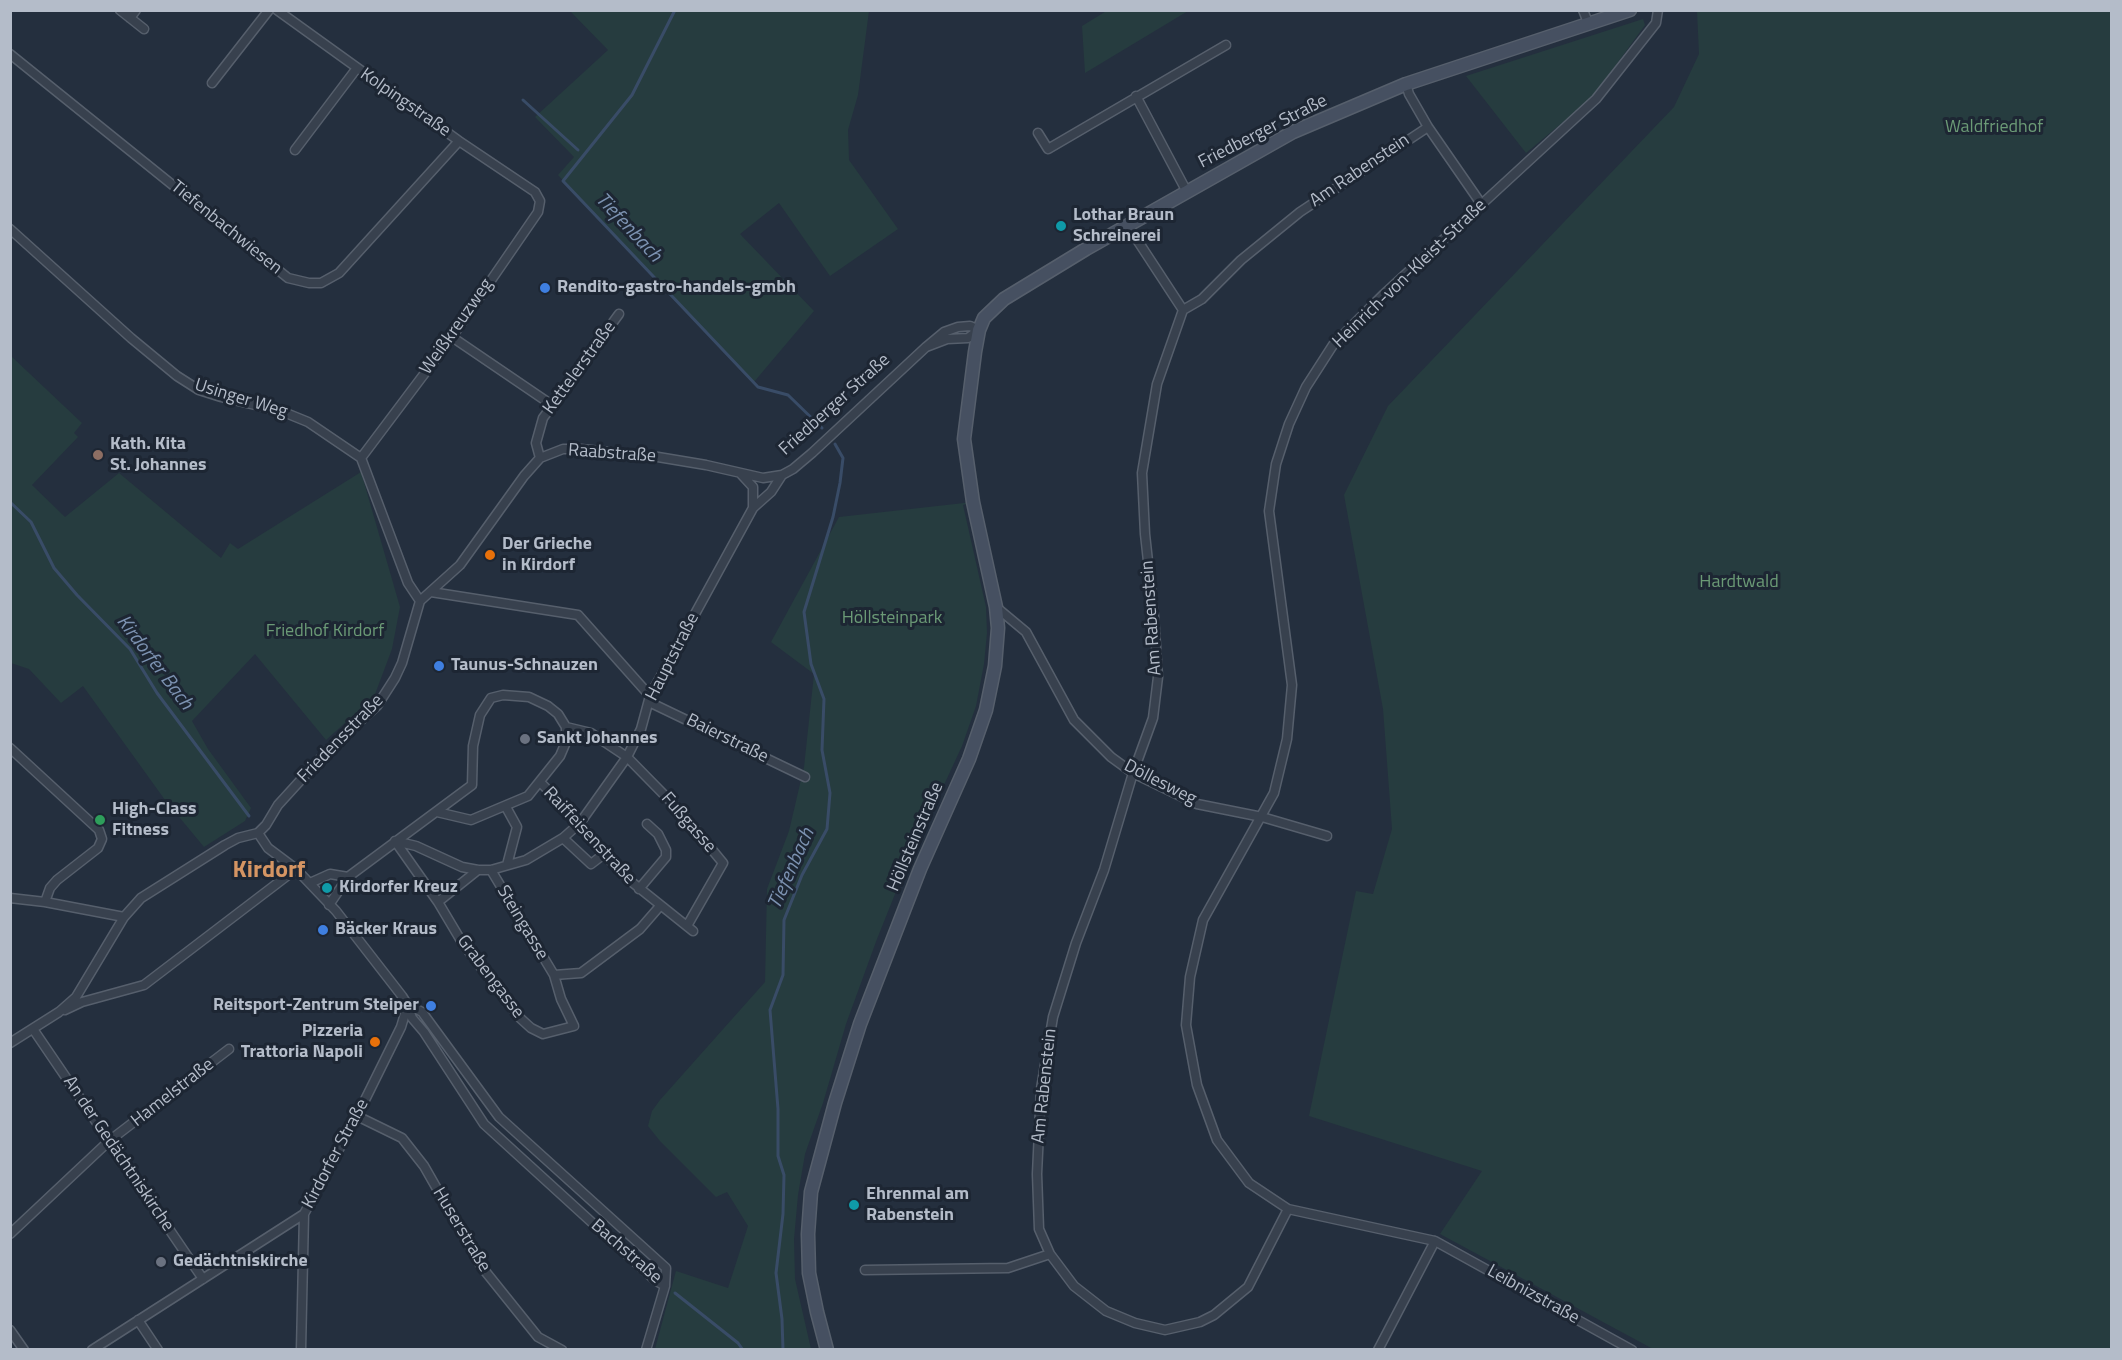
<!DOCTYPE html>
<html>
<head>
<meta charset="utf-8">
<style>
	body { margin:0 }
	#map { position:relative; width:2122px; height:1360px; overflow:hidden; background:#242f3e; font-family:"Titillium Web",sans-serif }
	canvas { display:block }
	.frame { position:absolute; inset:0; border:12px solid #b4bcc9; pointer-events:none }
</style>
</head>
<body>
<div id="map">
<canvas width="2122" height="1360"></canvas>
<div class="frame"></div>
</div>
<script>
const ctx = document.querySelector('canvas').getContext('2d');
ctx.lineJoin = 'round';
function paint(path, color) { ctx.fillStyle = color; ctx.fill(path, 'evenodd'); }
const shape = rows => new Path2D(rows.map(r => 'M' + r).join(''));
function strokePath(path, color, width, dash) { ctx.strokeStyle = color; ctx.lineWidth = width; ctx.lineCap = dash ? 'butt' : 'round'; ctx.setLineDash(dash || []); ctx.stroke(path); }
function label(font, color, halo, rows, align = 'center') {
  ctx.font = font + ' "Titillium Web",sans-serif'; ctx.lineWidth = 6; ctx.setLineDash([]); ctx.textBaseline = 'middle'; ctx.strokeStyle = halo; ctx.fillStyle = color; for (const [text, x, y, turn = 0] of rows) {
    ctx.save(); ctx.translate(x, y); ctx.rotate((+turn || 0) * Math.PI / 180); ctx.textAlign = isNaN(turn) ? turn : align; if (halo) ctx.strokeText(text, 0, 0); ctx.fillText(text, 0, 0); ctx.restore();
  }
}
paint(shape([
	[1108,10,1188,10,1188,11,1085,73,1082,26],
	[570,11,869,11,858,95,848,130,849,160,898,229,830,276,779,203,740,234,814,311,754,382,558,175,574,157,535,117,608,50],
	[1697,11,2111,11,2111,1349,1653,1349,1440,1234,1482,1171,1309,1116,1356,891,1373,894,1392,829,1383,709,1344,495,1388,406,1674,107,1699,54],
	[1643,19,1645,25,1592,98,1526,153,1466,76],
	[11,356,82,423,74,433,78,437,32,485,65,517,119,473,221,558,230,543,238,549,361,472,400,607,392,649,374,697,326,740,255,654,192,721,208,749,251,808,245,821,204,847,165,800,83,686,61,703,29,669,11,663],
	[973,502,963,505,986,607,987,633,984,664,976,706,962,746,905,869,877,939,846,1024,823,1103,805,1154,798,1195,794,1239,795,1279,811,1349,655,1349,676,1271,728,1288,748,1226,727,1192,716,1197,660,1141,648,1126,652,1111,660,1100,765,982,767,889,789,831,804,767,814,674,771,642,839,517]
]), '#263c3f');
strokePath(shape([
	[675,10,632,95,563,181,758,387,788,395,822,428],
	[523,100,578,150],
	[10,502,31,522,54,568,77,595,130,649,157,693,249,816],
	[675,1293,738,1343,743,1350],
	[783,1350,782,1319,776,1273,783,1214,784,1175,778,1156,778,1109,770,1010,783,975,784,920,802,875,827,829,830,793,822,750,824,699,811,664,804,612,833,517,840,483,843,458,835,444]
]), '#394c67', 3);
const street = shape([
	[120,10,144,29],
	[277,10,459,141,535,192,540,201,538,212,452,337,361,458],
	[1583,10,1589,25],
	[130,18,136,10],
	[10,54,288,278,309,283,321,283,339,273,459,141],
	[212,83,269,10],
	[1406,84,1409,94,1428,127,1482,205],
	[1136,96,1187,192],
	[1038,133,1048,149,1226,45],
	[295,150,357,68],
	[1128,226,1183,310],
	[10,229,131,338,177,376,199,390,221,397,281,411,308,422,361,458,408,583,420,601],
	[452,337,552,405],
	[540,458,536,443,543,418,619,314],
	[741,474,753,487,753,508],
	[431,592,578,615,650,696],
	[420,601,460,565,524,476,540,458,563,449,581,449,658,457,706,465,763,478,782,475,793,469,812,453,926,347,944,332,958,327,970,326,979,330,968,338,947,339,926,347],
	[996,607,1026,632,1074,720,1111,757,1133,773,1197,804,1262,817,1327,836],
	[649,702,805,777],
	[566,727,591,733,627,757,681,812,723,863,687,926],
	[10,748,99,830,102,839,98,848,57,880,50,888,45,902],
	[540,782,580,823,604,854,628,879,693,931],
	[506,807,517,827,507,865],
	[258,833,268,848,296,869,336,911,402,996,407,1004,412,1018,424,1032,484,1124,655,1280,665,1286],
	[563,838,591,864,604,854],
	[395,841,416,846,462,867,478,870,491,870,526,860,563,838,580,823,627,757,641,729,650,696,753,508,771,492,782,475],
	[395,841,438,902,463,944,520,1018,531,1028,543,1034,574,1026,561,999,554,975,491,870],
	[310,883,330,874,348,877],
	[639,889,666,857,666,850,658,834,647,824],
	[10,898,45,902,124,917],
	[438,902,478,870],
	[329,905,348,877,472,785,473,746,480,715,491,698,503,695,529,697,548,706,558,714,566,727,566,742,560,756,528,796,471,820,437,812],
	[554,975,581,973,640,929,660,906],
	[407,1004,422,1012,499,1117,666,1268,665,1286,646,1350],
	[65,1010,82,1002,144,985,296,869],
	[33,1029,203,1279],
	[10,1043,59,1012,76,997,124,917,141,898,225,845,238,838,258,833,266,825,278,805,329,749,377,706,395,678,402,663,420,601],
	[357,1116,402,1138,424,1166,481,1266,538,1337,562,1350],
	[1288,1209,1248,1287,1214,1315,1200,1322,1165,1330,1135,1323,1106,1311,1074,1286,1050,1254,1039,1229,1037,1174,1041,1089,1053,1017,1076,943,1104,870,1133,773,1153,718,1158,677,1154,616,1145,534,1142,473,1157,384,1183,310,1202,299,1241,260,1300,212,1428,127],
	[10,1234,109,1141,229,1049],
	[865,1270,1008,1268,1050,1254],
	[138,1320,158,1350],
	[10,1330,24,1350],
	[92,1350,304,1214],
	[301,1350,304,1214,357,1116,401,1027,407,1007],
	[1378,1350,1435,1241],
	[1632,1350,1435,1241,1288,1209,1249,1183,1217,1140,1197,1085,1186,1025,1190,977,1203,920,1274,793,1287,739,1292,685,1269,511,1276,464,1289,424,1306,387,1333,345,1384,294,1596,99,1656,23,1658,10]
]);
const secondary = shape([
	[827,1350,817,1312,809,1273,808,1234,811,1192,835,1103,860,1024,920,869,969,759,986,710,995,666,998,628,996,607,973,502,964,439,975,352,979,330,984,318,1004,299,1086,249,1293,132,1406,84,1630,10]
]);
strokePath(street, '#565f6c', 11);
strokePath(secondary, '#565f6c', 15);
strokePath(street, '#38414e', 8);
strokePath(secondary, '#465061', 12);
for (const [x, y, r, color] of [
	[1061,226,6,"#0f9aa8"],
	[545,288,6,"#3f7fe0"],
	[98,455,6,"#8d6e63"],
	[490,555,6,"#e8710a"],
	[439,666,6,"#3f7fe0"],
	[525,739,6,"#6b7280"],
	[100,820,6,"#2e9e5b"],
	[327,888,6,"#0f9aa8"],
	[323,930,6,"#3f7fe0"],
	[431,1006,6,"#3f7fe0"],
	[375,1042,6,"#e8710a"],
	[854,1205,6,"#0f9aa8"],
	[161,1262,6,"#6b7280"]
]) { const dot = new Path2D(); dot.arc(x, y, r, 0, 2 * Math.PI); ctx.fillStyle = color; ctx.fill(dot); strokePath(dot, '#1d2633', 2); }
label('18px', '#b4bcc9', '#1d2633', [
	["Kolpingstraße",405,103,35],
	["Friedberger Straße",1263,132,-27],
	["Am Rabenstein",1360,171,-34],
	["Tiefenbachwiesen",226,228,39],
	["Heinrich-von-Kleist-Straße",1410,274,-44],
	["Weißkreuzweg",457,327,-55],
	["Kettelerstraße",580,368,-54],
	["Usinger Weg",241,399,17],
	["Friedberger Straße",835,405,-42],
	["Raabstraße",612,454,4],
	["Am Rabenstein",1152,618,-94],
	["Hauptstraße",673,657,-63],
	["Friedensstraße",341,739,-46],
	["Baierstraße",727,739,26],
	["Döllesweg",1160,783,27],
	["Fußgasse",688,823,49],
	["Raiffeisenstraße",589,836,47],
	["Höllsteinstraße",916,837,-67],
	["Steingasse",522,923,59],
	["Grabengasse",490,977,53],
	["Am Rabenstein",1045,1086,-84],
	["Hamelstraße",173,1093,-38],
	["An der Gedächtniskirche",118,1154,56],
	["Kirdorfer Straße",336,1154,-62],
	["Huserstraße",461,1230,59],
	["Bachstraße",626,1252,41],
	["Leibnizstraße",1533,1295,29]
]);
label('18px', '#6b9a76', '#1d2633', [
	["Waldfriedhof",1994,128],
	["Hardtwald",1739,583],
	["Höllsteinpark",892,619],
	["Friedhof Kirdorf",325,632]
]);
label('bold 18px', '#b4bcc9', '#1d2633', [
	["Lothar Braun",1073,216],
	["Schreinerei",1073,237],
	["Rendito-gastro-handels-gmbh",557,288],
	["Kath. Kita",110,445],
	["St. Johannes",110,466],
	["Der Grieche",502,545],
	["in Kirdorf",502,566],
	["Taunus-Schnauzen",451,666],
	["Sankt Johannes",537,739],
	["High-Class",112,810],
	["Fitness",112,831],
	["Kirdorfer Kreuz",339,888],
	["Bäcker Kraus",335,930],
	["Reitsport-Zentrum Steiper",419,1006,"right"],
	["Pizzeria",363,1032,"right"],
	["Trattoria Napoli",363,1053,"right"],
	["Ehrenmal am",866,1195],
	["Rabenstein",866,1216],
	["Gedächtniskirche",173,1262]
], 'left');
label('italic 20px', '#7c92b1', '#1d2633', [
	["Tiefenbach",628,228,47],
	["Kirdorfer Bach",154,663,53],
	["Tiefenbach",792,869,-66]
]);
label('bold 24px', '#d59563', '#1d2633', [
	["Kirdorf",269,871]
]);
</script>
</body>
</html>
